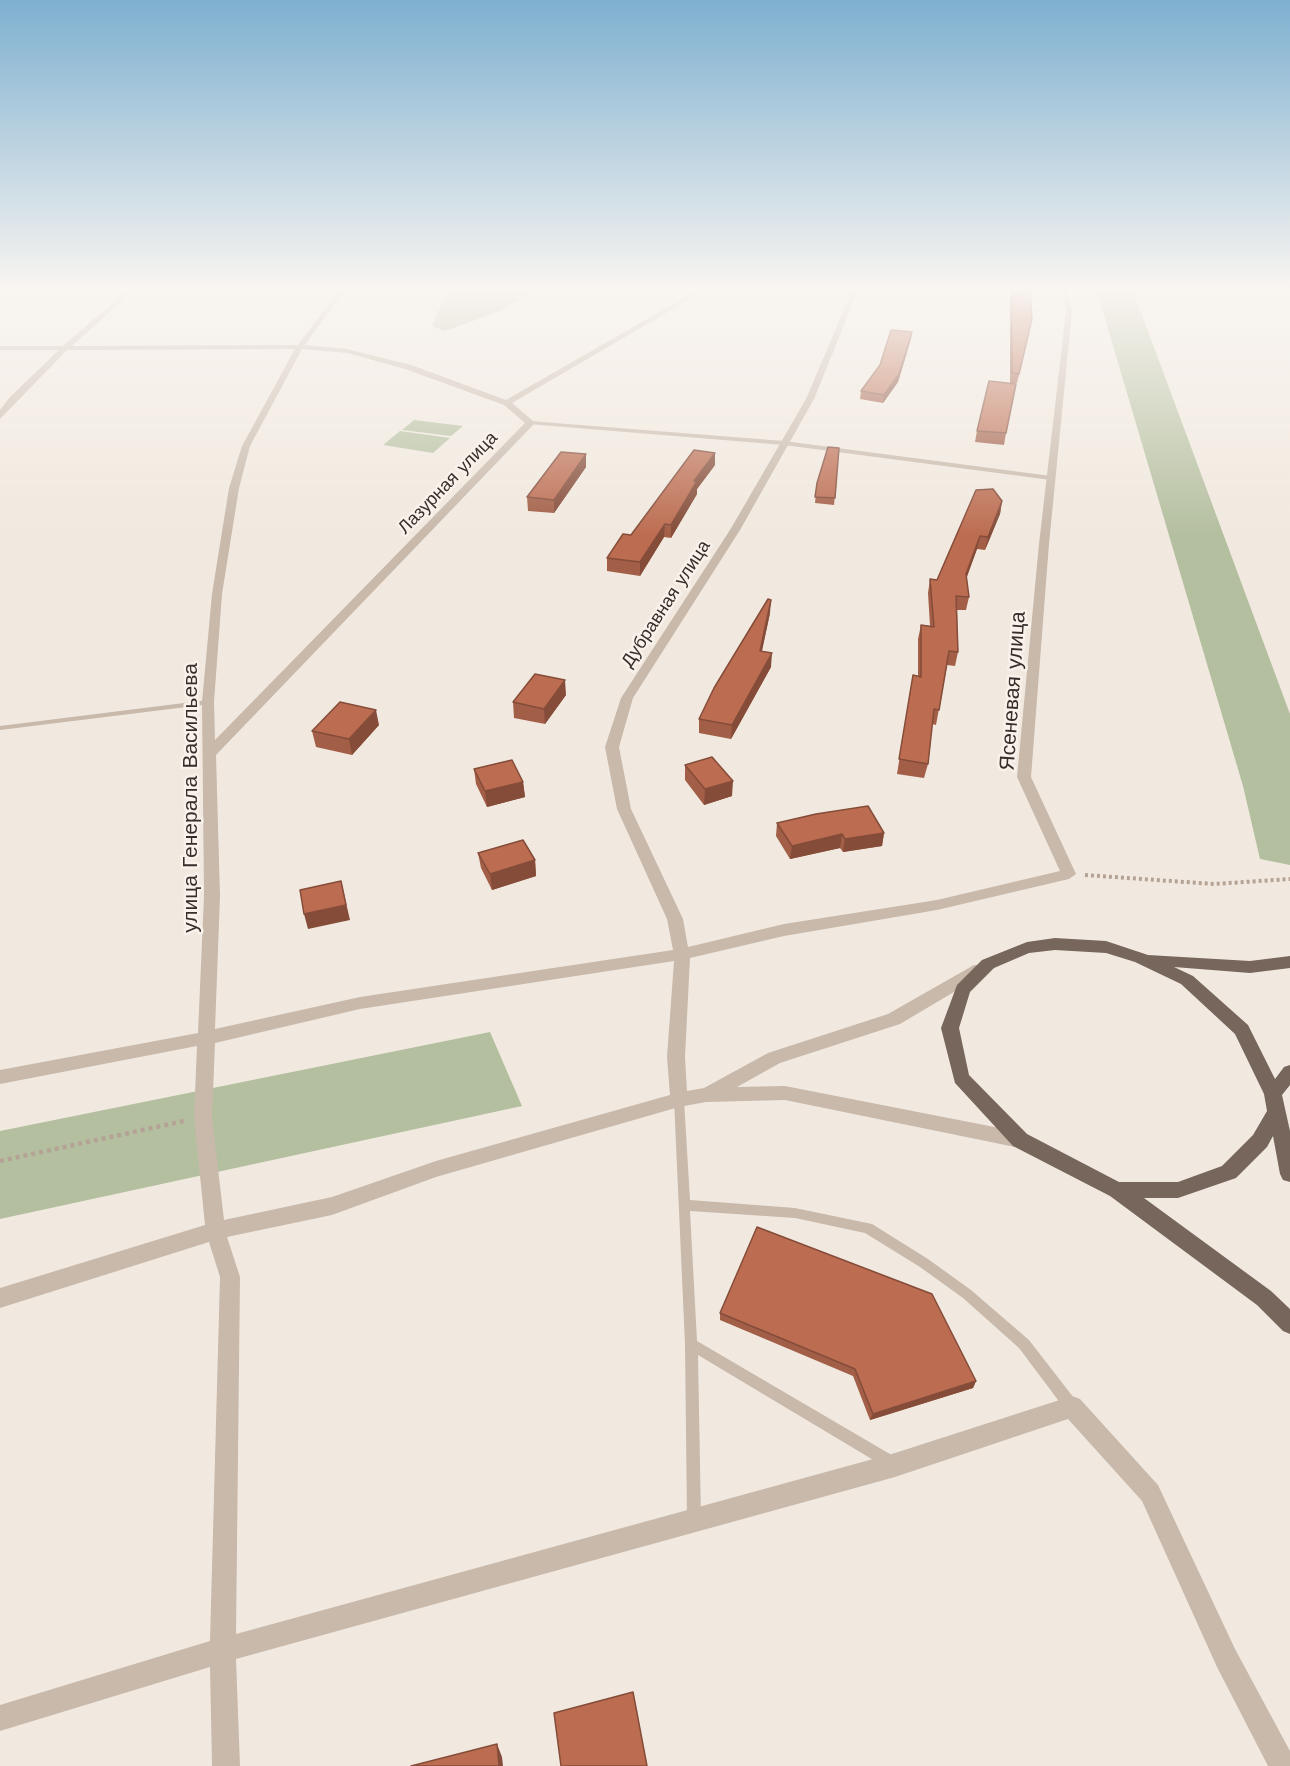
<!DOCTYPE html>
<html>
<head>
<meta charset="utf-8">
<style>
	body { margin:0 }
	canvas { display:block; background:#f1e9df }
</style>
</head>
<body>
<canvas width="1290" height="1766"></canvas>
<script>
const ctx = document.querySelector('canvas').getContext('2d');
ctx.lineJoin = 'round';
function paint(path, color) { ctx.fillStyle = color; ctx.fill(path, 'evenodd'); }
const shape = rows => new Path2D(rows.map(r => 'M' + r).join(''));
function strokePath(path, color, width, dash) { ctx.strokeStyle = color; ctx.lineWidth = width; ctx.lineCap = dash ? 'butt' : 'round'; ctx.setLineDash(dash || []); ctx.stroke(path); }
function label(font, color, halo, rows, align = 'center') {
  ctx.font = font + ' "Work Sans",sans-serif'; ctx.lineWidth = 5; ctx.setLineDash([]); ctx.textBaseline = 'middle'; ctx.strokeStyle = halo; ctx.fillStyle = color; for (const [text, x, y, turn = 0] of rows) {
    ctx.save(); ctx.translate(x, y); ctx.rotate((+turn || 0) * Math.PI / 180); ctx.textAlign = isNaN(turn) ? turn : align; if (halo) ctx.strokeText(text, 0, 0); ctx.fillText(text, 0, 0); ctx.restore();
  }
}
paint(shape([
	[456,288,540,288,500,311,445,331,432,326,442,303],
	[1096,288,1132,288,1290,714,1290,865,1260,859,1243,786],
	[414,420,463,426,451,436,402,430],
	[400,431,450,438,433,453,383,445],
	[490,1032,522,1106,0,1219,0,1131]
]), '#b4bf9f');
strokePath(shape([
	[1085,875,1214,884,1290,879]
]), '#b4a395', 4, [3, 3]);
strokePath(shape([
	[0,1161,184,1121]
]), '#b4a395', 4.5, [4, 4]);
paint(shape([
	[530,421,784,441,1051,476,1054,478,1051,480,784,445,528,424,528,422,530,421],
	[208,700,211,700,211,704,0,730,0,726,208,700],
	[679,1096,683,1097,684,1100,690,1200,795,1208,872,1224,928,1259,971,1290,1029,1340,1077,1402,1079,1407,1077,1412,1072,1414,1067,1412,1019,1348,963,1298,920,1267,865,1233,795,1218,690,1211,697,1341,895,1457,897,1462,895,1467,890,1469,885,1467,698,1355,701,1519,699,1524,694,1526,689,1524,687,1519,685,1344,674,1100,675,1097,679,1096]
]), '#c8b9ab');
paint(shape([
	[130,288,137,288,72,346,298,345,340,288,346,288,305,345,347,349,411,365,506,400,701,288,709,288,512,403,533,421,533,425,216,755,220,896,215,1029,360,997,673,950,667,919,617,809,605,747,621,698,730,530,806,399,853,288,859,288,814,399,740,530,633,698,619,747,631,809,683,919,688,947,784,924,937,900,1060,871,1017,777,1039,544,1066,311,1061,288,1067,288,1072,311,1049,544,1031,777,1076,874,1069,879,937,910,784,936,690,958,685,1057,687,1091,704,1088,768,1053,888,1014,974,965,986,965,988,969,986,973,900,1024,780,1063,737,1087,785,1086,1020,1132,1027,1134,1029,1140,1027,1146,1020,1148,785,1100,706,1102,679,1107,436,1177,332,1215,227,1237,240,1277,236,1634,895,1453,1072,1396,1080,1399,1158,1485,1235,1649,1290,1751,1290,1766,1268,1766,1217,1667,1142,1501,1068,1419,895,1477,236,1659,240,1766,212,1766,210,1667,0,1731,0,1705,210,1641,220,1277,209,1242,0,1308,0,1288,205,1225,194,1117,197,1046,0,1084,0,1070,198,1033,204,896,202,702,212,594,229,488,242,446,295,349,67,350,0,419,0,410,10,397,59,350,0,350,0,346,63,346,130,288],
	[302,349,347,353,405,369,504,405,525,423,215,740,214,702,222,594,239,488,250,446,302,349],
	[674,961,667,1057,670,1095,436,1161,332,1197,224,1220,212,1117,215,1043,360,1009,674,961]
]), '#c8b9ab');
paint(shape([
	[1055,938,1106,941,1148,955,1250,961,1290,956,1290,968,1250,973,1174,967,1193,976,1248,1025,1275,1079,1284,1067,1290,1065,1290,1085,1282,1095,1290,1131,1290,1182,1283,1180,1280,1174,1273,1136,1267,1147,1236,1178,1178,1198,1144,1198,1271,1291,1290,1309,1290,1334,1283,1331,1257,1305,1110,1196,1013,1146,955,1083,941,1028,957,985,982,960,1027,942,1055,938],
	[1055,950,1106,953,1135,962,1181,984,1235,1034,1264,1094,1267,1111,1253,1135,1222,1166,1178,1182,1119,1182,1027,1134,969,1075,959,1028,970,992,994,968,1029,953,1055,950]
]), '#77665c');
paint(shape([
	[1010,288,1030,288,1032,319,1017,383,1010,383],
	[911,339,898,382,883,403,860,399,861,391],
	[977,431,1006,433,1004,445,975,442],
	[839,448,834,505,815,503,817,483],
	[715,465,697,489,697,494,671,538,664,537,640,576,607,571,607,558],
	[586,467,554,513,528,511,527,497],
	[1002,501,1000,514,985,550,977,549,966,578,969,597,966,610,957,610,958,652,955,666,947,665,936,725,932,724,928,764,924,778,897,774,913,675,918,676,918,639,921,625,930,626,928,593,930,579,937,580],
	[770,613,762,651,771,667,731,739,699,733,699,719],
	[566,695,545,724,514,718,513,702],
	[379,725,352,755,316,747,312,731],
	[685,765,732,796,704,805,685,780],
	[474,769,523,782,525,797,487,807,476,784],
	[777,823,884,833,882,846,843,852,840,848,790,859,776,836],
	[478,853,535,860,536,876,492,890,481,868],
	[720,1313,976,1381,973,1388,870,1420,853,1376,720,1320]
]), '#a25e46');
paint(shape([
	[912,332,911,339,898,382,883,403,884,395],
	[715,453,715,465,697,489,697,494,671,538,671,525,694,481],
	[586,454,586,467,554,513,554,500],
	[1002,501,1000,514,985,550,988,537],
	[665,524,664,537,640,576,640,562],
	[980,536,977,549,963,588,966,574],
	[771,600,770,613,759,664,760,651],
	[772,653,771,667,731,739,732,725],
	[565,680,566,695,545,724,544,709],
	[376,710,379,725,352,755,349,739],
	[733,781,732,796,704,805,705,789],
	[523,782,525,797,487,807,485,791],
	[884,833,882,846,843,852,845,839],
	[842,834,840,848,790,859,792,846],
	[535,860,536,876,492,890,490,874],
	[341,881,350,920,308,929,304,914],
	[976,1381,973,1388,870,1420,873,1414],
	[497,1744,502,1757,503,1766,499,1766]
]), '#844c39');
const building = shape([
	[1012,288,1030,288,1032,319,1019,374,1012,373,1012,288],
	[891,330,912,332,899,374,884,395,861,391,880,365,891,330],
	[989,381,1016,384,1006,433,977,431,989,381],
	[828,447,839,448,835,498,815,497,817,483,828,447],
	[694,450,715,453,694,481,697,481,671,525,665,524,640,562,607,558,623,534,631,535,694,450],
	[561,452,586,454,554,500,527,497,561,452],
	[993,489,1002,501,988,537,980,536,966,574,969,597,956,596,958,652,949,651,939,710,934,709,928,764,899,759,913,675,921,677,921,625,934,627,930,579,937,580,976,490,993,489],
	[768,599,771,600,760,651,772,653,732,725,699,719,714,688,768,599],
	[535,674,565,680,544,709,513,702,535,674],
	[340,702,376,710,349,739,312,731,340,702],
	[712,757,733,781,705,789,685,765,712,757],
	[512,760,523,782,485,791,474,769,512,760],
	[868,806,884,833,845,839,842,834,792,846,777,823,816,814,868,806],
	[523,840,535,860,490,874,478,853,523,840],
	[341,881,346,905,304,914,300,890,341,881],
	[757,1227,932,1294,976,1381,873,1414,855,1369,720,1313,757,1227],
	[633,1692,647,1766,561,1766,554,1713,633,1692],
	[497,1744,499,1766,411,1766,497,1744]
]);
paint(building, '#bc6d51');
strokePath(building, '#844c39', 1.5);
const sky = ctx.createLinearGradient(0, 0, 0, 535);
sky.addColorStop(0, '#7eb0d0');
sky.addColorStop(0.54, '#f9f5f1');
sky.addColorStop(1, '#f9f5f100');
ctx.fillStyle = sky;
ctx.fillRect(0, 0, 1290, 535);
label('18px', '#362e2a', '#f9f2eb', [
	["Лазурная улица",448,483,-46],
	["Дубравная улица",666,604,-57]
]);
label('21px', '#362e2a', '#f9f2eb', [
	["Ясеневая улица",1013,691,-86],
	["улица Генерала Васильева",191,798,-90]
]);
</script>
</body>
</html>
